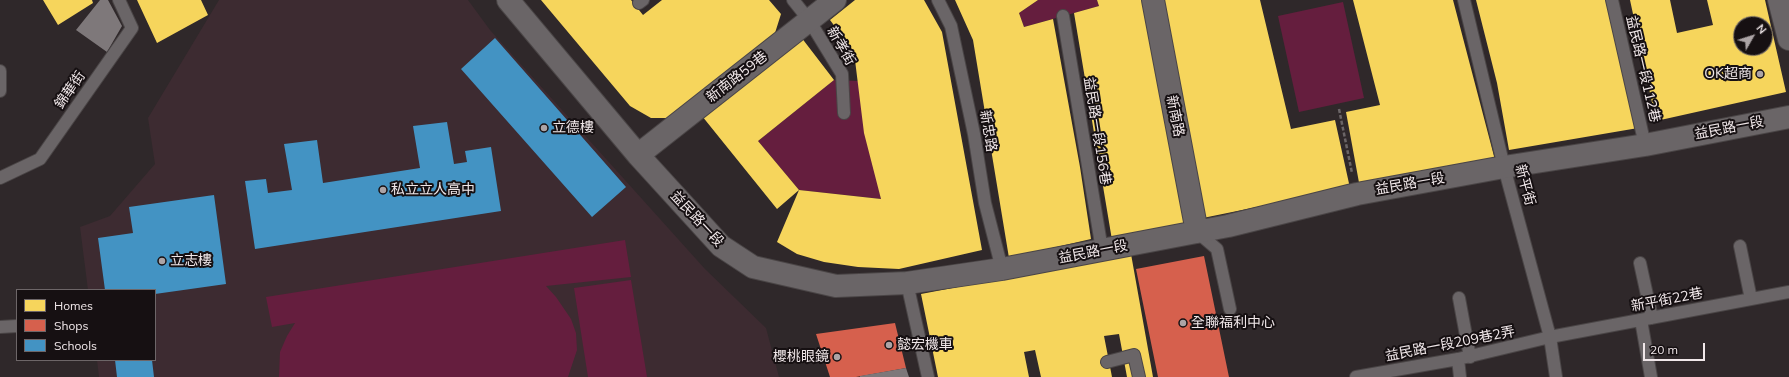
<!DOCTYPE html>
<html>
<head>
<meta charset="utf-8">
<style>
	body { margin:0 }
	#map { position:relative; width:1789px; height:377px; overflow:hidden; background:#2f282a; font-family:Mulish,sans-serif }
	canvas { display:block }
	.legend { position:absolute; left:16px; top:289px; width:140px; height:72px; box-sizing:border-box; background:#161012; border:1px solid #6d6668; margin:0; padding:5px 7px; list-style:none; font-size:12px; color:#f0e7e9 }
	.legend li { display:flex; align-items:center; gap:8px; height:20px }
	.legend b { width:20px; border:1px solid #6d6668 }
	.north { position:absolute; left:1733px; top:16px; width:40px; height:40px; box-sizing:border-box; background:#161012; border:1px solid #6d6668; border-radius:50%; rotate:51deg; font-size:11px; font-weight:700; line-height:16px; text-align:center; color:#f0e7e9 }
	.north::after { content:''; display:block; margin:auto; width:14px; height:18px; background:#aca4a6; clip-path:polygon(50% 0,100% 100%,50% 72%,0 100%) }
	.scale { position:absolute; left:1643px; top:343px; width:62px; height:18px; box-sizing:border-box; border:2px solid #f0e7e9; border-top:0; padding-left:5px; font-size:12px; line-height:14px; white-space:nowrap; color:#f0e7e9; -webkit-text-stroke:3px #161012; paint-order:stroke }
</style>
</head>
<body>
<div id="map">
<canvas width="1789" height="377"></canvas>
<ul class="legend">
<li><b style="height:11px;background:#f6d55c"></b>Homes</li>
<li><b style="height:11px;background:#d6604d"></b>Shops</li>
<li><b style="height:11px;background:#4393c3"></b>Schools</li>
</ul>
<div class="north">N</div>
<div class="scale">20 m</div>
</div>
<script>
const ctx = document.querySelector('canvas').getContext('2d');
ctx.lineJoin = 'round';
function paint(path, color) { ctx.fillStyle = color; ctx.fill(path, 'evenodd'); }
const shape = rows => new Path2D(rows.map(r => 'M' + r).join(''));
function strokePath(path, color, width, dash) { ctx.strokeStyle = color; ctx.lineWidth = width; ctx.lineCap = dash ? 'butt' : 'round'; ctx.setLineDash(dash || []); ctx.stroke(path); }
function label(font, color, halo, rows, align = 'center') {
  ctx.font = font + ' Mulish,"Noto Sans TC",sans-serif'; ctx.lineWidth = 4; ctx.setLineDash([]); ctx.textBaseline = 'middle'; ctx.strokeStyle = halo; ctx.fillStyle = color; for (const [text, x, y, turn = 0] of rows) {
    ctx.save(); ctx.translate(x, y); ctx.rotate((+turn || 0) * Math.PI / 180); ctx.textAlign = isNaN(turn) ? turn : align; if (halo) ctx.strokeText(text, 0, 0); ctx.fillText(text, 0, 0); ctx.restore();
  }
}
paint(shape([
	[219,0,468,0,490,30,705,269,766,328,779,377,99,377,97,360,155,360,155,290,88,290,80,227,110,216,155,164,148,118]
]), '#3d2b31');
paint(shape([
	[1038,0,1097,0,1099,6,1024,27,1019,13],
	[1343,2,1364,98,1299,112,1278,16],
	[834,80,858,81,881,199,799,190,758,141],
	[625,240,631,277,546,286,556,297,571,319,576,333,577,350,568,377,279,377,280,352,287,336,295,323,272,327,266,297],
	[631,280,647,377,588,377,574,288]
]), '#651e3e');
paint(shape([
	[43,0,92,0,93,3,58,25],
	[137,0,201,0,208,15,157,43],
	[541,0,631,0,643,15,662,0,769,0,781,14,775,33,671,118,651,118,630,106],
	[855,0,924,0,942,32,982,250,899,269,858,267,824,262,797,254,777,242,799,190,881,199,864,133,854,52,830,20],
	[955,0,1038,0,1019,13,1024,27,1053,19,1080,167,1091,239,1009,258,973,40],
	[1097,0,1142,0,1189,223,1112,240,1074,13,1099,6],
	[1157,0,1260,0,1291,129,1335,120,1350,188,1198,219],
	[1353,0,1453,0,1495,160,1360,188,1346,112,1380,105],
	[1476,0,1614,0,1644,127,1509,150,1497,83],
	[1630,0,1670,0,1677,33,1713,25,1707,0,1765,0,1786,92,1656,121],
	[1741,24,1765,24,1765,48,1741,48],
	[801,37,834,80,758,141,799,190,777,209,702,116],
	[1131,254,1153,377,1127,377,1119,334,1104,336,1112,377,1041,377,1035,350,1024,352,1029,377,938,377,921,294]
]), '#f6d55c');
paint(shape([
	[1204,256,1229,377,1158,377,1136,269],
	[895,323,906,368,856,377,830,377,816,334]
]), '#d6604d');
paint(shape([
	[495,38,626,187,592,217,461,69],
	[447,122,454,164,467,162,465,151,491,147,501,211,255,249,245,181,266,179,268,193,292,190,284,144,317,140,323,183,420,168,413,126],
	[214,195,226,284,155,294,155,290,105,290,98,238,133,233,129,207],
	[115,360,152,360,154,377,117,377]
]), '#4393c3');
paint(shape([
	[100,0,108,0,122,26,107,52,76,30],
	[906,368,909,377,860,377,860,376]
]), '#7e787a');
const lane = shape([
	[793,0,809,20,842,74,844,113],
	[938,0,951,26,974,134,985,203,1002,269],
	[1464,0,1504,167,1550,337,1556,377],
	[1612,0,1645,145],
	[639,3,643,0],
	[1063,16,1102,250],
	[0,71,0,91],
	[0,178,40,159,132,28,119,0],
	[1197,232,1217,249,1230,309],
	[1740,246,1751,299],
	[1640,263,1652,318],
	[907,283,928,377],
	[1459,298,1470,357],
	[1641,320,1651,377],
	[0,327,17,326],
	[1458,359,1460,377],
	[1107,362,1134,355,1139,377],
	[1356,377,1458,359,1550,337,1789,292]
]);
const street = shape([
	[508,0,638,155,721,246,753,267,836,286,907,283,1002,269,1228,226,1357,194,1504,167,1645,145,1789,117],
	[1153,0,1197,232],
	[1779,0,1789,39],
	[638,155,835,0]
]);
strokePath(lane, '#4a4546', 14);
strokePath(street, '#4a4546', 24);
strokePath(shape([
	[1339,109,1352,173]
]), '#6b6567', 2.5, [4, 2]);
strokePath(lane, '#6a6567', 12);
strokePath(street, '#6a6567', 22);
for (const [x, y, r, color] of [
	[1760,74,4,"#aca4a6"],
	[544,128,4,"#aca4a6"],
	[383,190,4,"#aca4a6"],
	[162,261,4,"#aca4a6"],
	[1183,323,4,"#aca4a6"],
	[889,345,4,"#aca4a6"],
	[837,357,4,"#aca4a6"]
]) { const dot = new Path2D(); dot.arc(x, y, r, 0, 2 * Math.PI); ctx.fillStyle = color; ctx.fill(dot); strokePath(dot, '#161012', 1.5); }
label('14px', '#f0e7e9', '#161012', [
	["新孝街",841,46,60],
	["益民路一段112巷",1643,69,77],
	["新南路59巷",737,77,-38],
	["錦華街",70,90,-55],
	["新南路",1175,116,79],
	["益民路一段",1729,128,-11],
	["新忠路",988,131,80],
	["益民路一段156巷",1097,131,81],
	["益民路一段",1410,184,-10],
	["新平街",1525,185,75],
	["益民路一段",697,219,47],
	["益民路一段",1093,252,-11],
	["新平街22巷",1667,300,-11],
	["益民路一段209巷2弄",1450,344,-11]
]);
label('14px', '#f0e7e9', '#161012', [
	["OK超商",1752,74,"right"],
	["立德樓",552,128],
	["私立立人高中",391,190],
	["立志樓",170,261],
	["全聯福利中心",1191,323],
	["懿宏機車",897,345],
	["櫻桃眼鏡",829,357,"right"]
], 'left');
</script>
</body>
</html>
